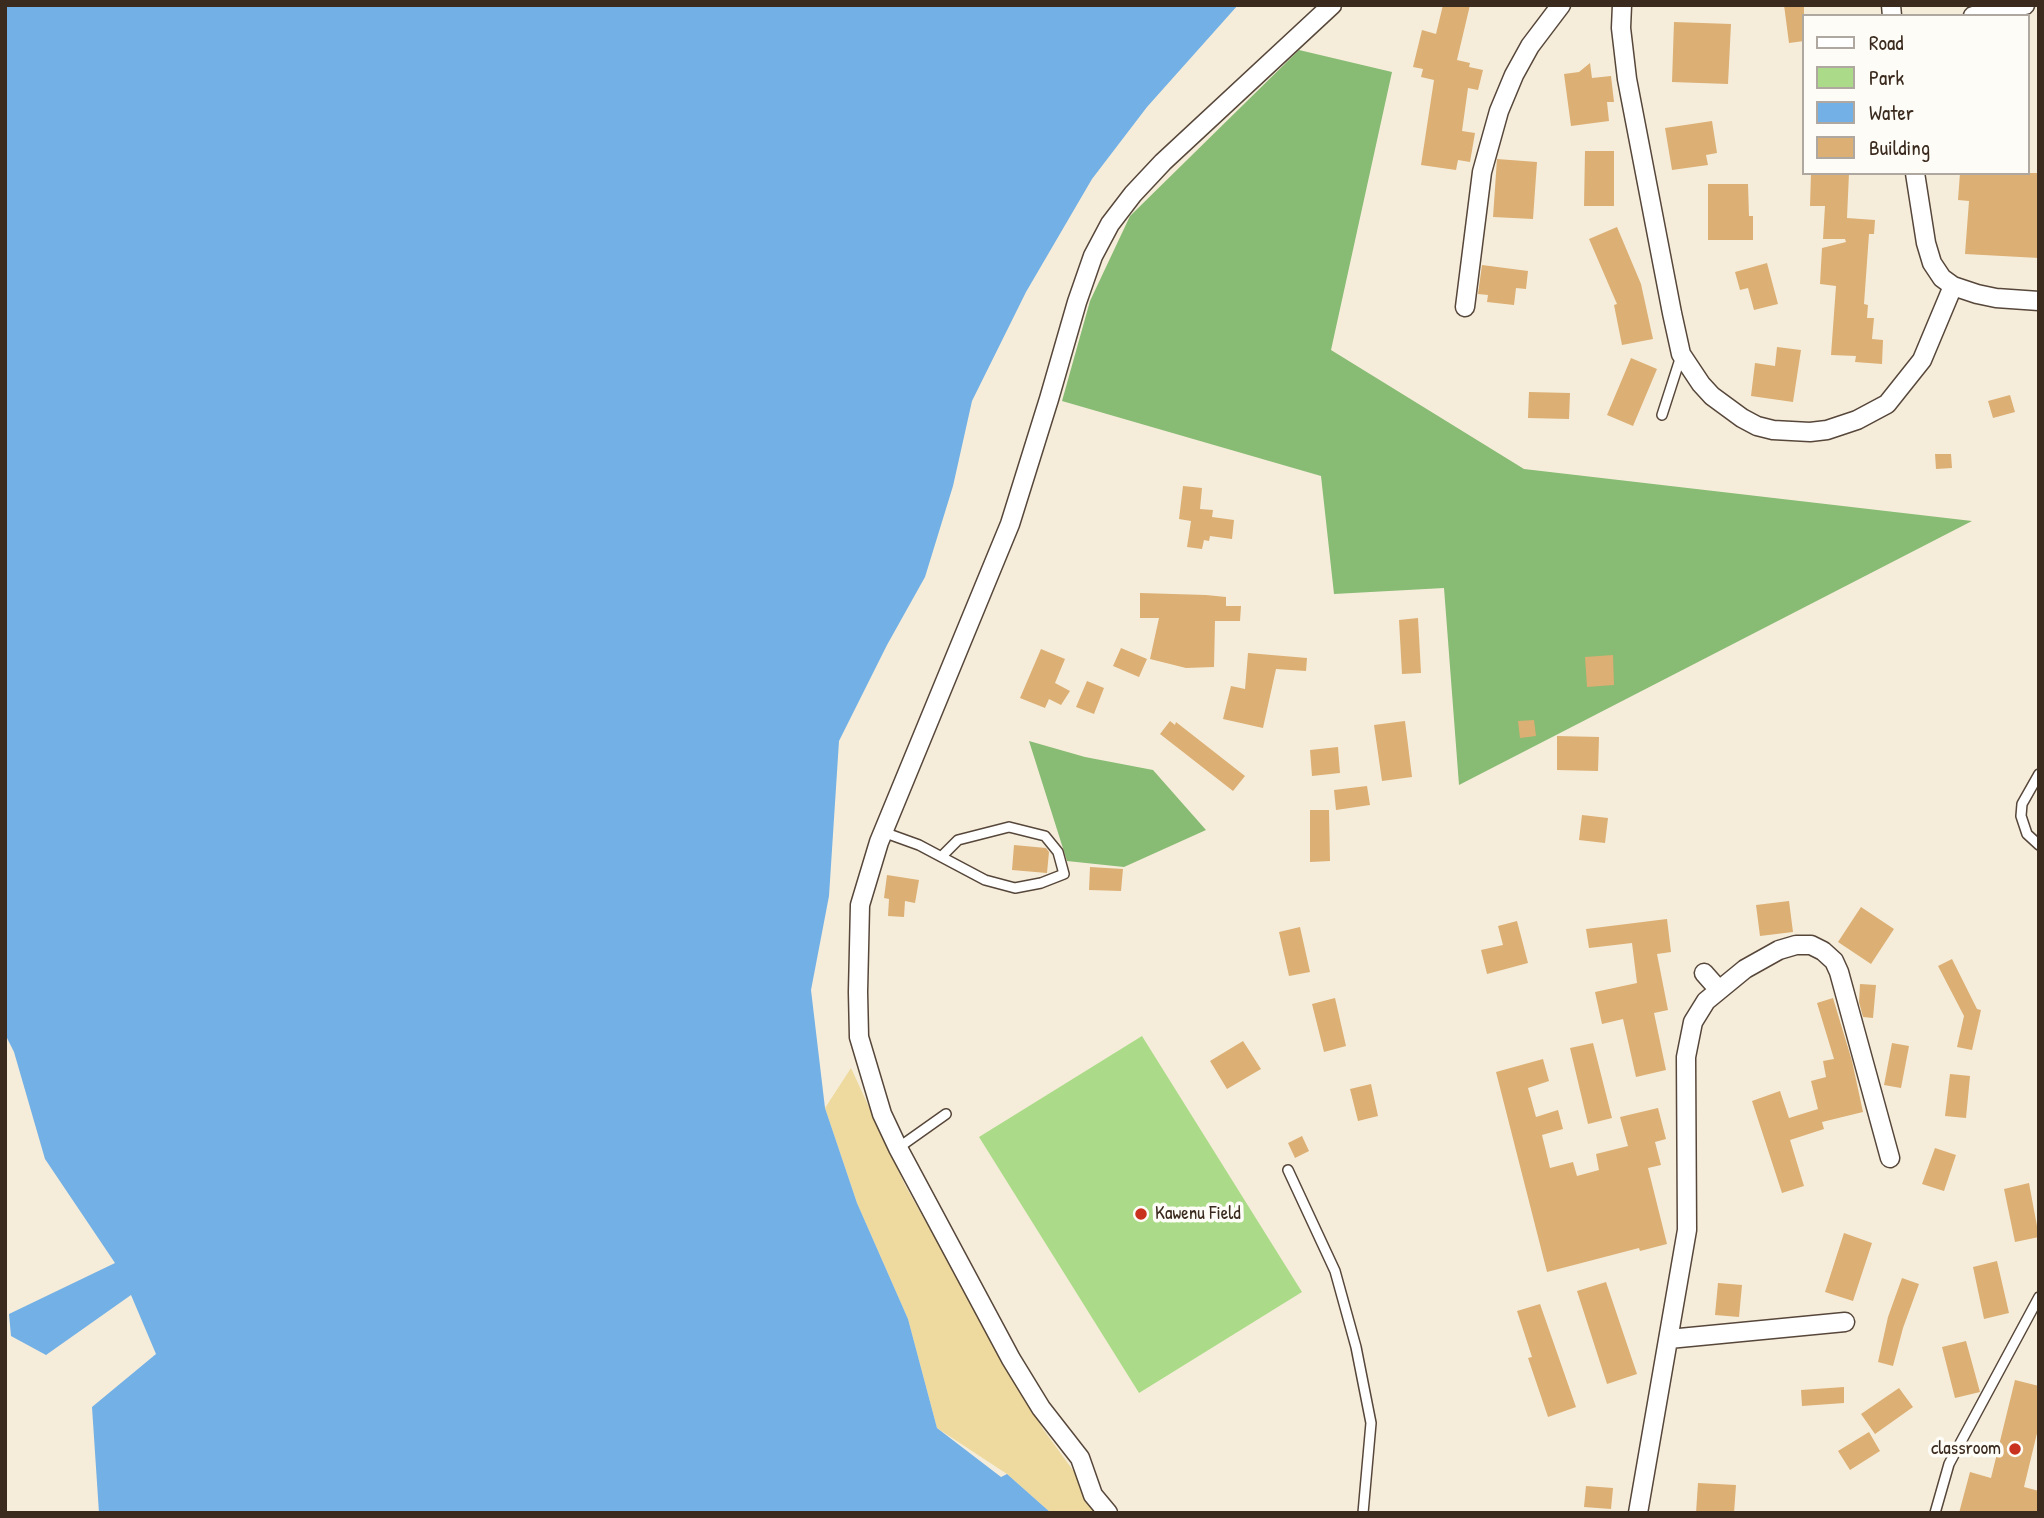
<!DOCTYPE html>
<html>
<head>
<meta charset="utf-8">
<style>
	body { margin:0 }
	#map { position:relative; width:2044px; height:1518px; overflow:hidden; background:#f5edda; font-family:"Patrick Hand",sans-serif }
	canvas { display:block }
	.frame { position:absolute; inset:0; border:7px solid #3b2a1e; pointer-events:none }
	.legend { position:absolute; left:1802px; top:14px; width:228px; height:161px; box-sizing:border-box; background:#fdfcf7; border:2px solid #afa8a0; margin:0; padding:9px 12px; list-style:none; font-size:21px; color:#3b2a1e }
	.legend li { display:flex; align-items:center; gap:14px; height:35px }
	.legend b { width:35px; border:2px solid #afa8a0 }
</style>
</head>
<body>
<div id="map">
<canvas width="2044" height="1518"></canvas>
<div class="frame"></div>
<ul class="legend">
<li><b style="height:9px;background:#fff"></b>Road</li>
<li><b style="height:19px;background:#abdb88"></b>Park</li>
<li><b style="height:19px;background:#73b0e5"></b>Water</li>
<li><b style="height:19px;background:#dcaf74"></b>Building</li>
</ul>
</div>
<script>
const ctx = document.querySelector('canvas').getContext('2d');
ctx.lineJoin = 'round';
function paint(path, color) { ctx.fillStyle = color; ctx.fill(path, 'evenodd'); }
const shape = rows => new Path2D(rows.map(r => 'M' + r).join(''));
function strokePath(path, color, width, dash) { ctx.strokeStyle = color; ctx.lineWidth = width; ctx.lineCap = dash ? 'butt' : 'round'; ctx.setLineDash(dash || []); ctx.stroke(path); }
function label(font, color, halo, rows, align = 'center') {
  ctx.font = font + ' "Patrick Hand",sans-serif'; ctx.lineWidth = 7; ctx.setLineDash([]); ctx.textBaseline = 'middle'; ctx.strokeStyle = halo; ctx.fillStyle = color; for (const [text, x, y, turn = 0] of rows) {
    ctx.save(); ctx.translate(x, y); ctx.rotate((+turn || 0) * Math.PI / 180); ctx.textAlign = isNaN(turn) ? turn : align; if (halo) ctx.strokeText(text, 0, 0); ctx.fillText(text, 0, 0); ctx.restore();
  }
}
paint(shape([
	[1142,1036,1302,1292,1139,1393,979,1137]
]), '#abdb88');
paint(shape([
	[1299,50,1392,72,1331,350,1524,469,1972,521,1459,785,1444,588,1334,594,1321,476,1062,401,1090,301,1130,216],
	[1029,741,1085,757,1153,770,1206,830,1124,867,1067,861]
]), '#88bb74');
paint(shape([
	[851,1068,905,1185,1043,1429,1104,1513,1051,1513,1007,1474,937,1428,908,1319,857,1203,825,1108]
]), '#eeda9e');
paint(shape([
	[5,5,1238,5,1147,107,1092,179,1026,292,972,401,953,486,925,577,887,645,839,741,829,896,811,990,825,1108,857,1203,908,1319,937,1428,1001,1477,1007,1474,1051,1513,99,1513,92,1407,156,1354,131,1295,46,1355,11,1336,9,1314,115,1263,45,1159,14,1052,5,1034]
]), '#73b0e5');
paint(shape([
	[1443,5,1470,5,1457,60,1470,63,1469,67,1483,70,1478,90,1468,88,1462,131,1475,133,1470,162,1458,160,1456,170,1421,165,1434,80,1421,77,1423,69,1413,67,1422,30,1436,34],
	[1784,5,1804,5,1804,41,1789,43],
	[1674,22,1731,24,1728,84,1672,82],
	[1590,63,1592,78,1611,76,1614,102,1607,102,1609,121,1571,126,1564,74,1579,72],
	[1712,121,1717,153,1706,155,1708,165,1672,170,1665,128],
	[1585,151,1614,151,1614,206,1584,206],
	[1497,159,1537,162,1533,219,1493,217],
	[1811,173,1849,173,1847,218,1875,220,1874,234,1869,234,1864,304,1868,305,1867,318,1874,318,1872,339,1883,340,1882,364,1855,362,1856,356,1831,355,1836,286,1820,284,1822,248,1846,242,1845,239,1823,239,1825,206,1810,206],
	[1960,173,2039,173,2039,258,1965,254,1969,201,1958,200],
	[1708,184,1748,184,1749,216,1753,216,1753,240,1708,240],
	[1617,227,1641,284,1653,339,1622,345,1614,305,1617,304,1589,239],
	[1767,263,1778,304,1754,310,1748,288,1740,290,1735,272],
	[1482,265,1528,271,1526,289,1516,288,1514,305,1487,302,1488,295,1478,294],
	[1777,347,1801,350,1793,402,1751,396,1755,363,1775,366],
	[1631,358,1657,369,1633,426,1607,415],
	[1529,392,1570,393,1569,419,1528,418],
	[2010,395,2015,412,1993,418,1988,401],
	[1935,454,1951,454,1952,468,1936,469],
	[1183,486,1202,488,1200,509,1213,510,1212,517,1234,520,1232,539,1210,536,1209,541,1204,540,1202,549,1187,547,1191,521,1179,519],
	[1140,593,1206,595,1226,597,1226,606,1241,606,1240,621,1215,621,1214,667,1186,668,1150,659,1159,618,1140,618],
	[1418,618,1421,673,1402,674,1399,620],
	[1121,648,1147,659,1139,677,1113,666],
	[1041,649,1065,659,1055,683,1070,691,1061,705,1049,699,1045,708,1020,698],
	[1248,653,1307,658,1306,671,1276,669,1263,728,1223,719,1231,686,1245,689],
	[1613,655,1614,685,1587,687,1585,657],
	[1087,681,1104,688,1094,714,1076,707],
	[1534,720,1536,736,1520,738,1518,721],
	[1170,721,1175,725,1176,722,1245,776,1233,791,1160,734],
	[1405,721,1412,777,1382,781,1374,725],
	[1557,736,1599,737,1598,771,1557,770],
	[1338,747,1340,773,1312,776,1310,750],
	[1367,786,1370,805,1336,810,1334,790],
	[1310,810,1329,810,1330,861,1310,862],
	[1582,815,1608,818,1605,843,1579,840],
	[1014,845,1046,848,1049,852,1047,873,1012,870],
	[1090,867,1123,869,1121,891,1089,890],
	[887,875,919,880,915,903,905,901,904,917,888,916,889,899,884,898],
	[1789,901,1793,932,1760,936,1756,905],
	[1861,907,1894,929,1871,964,1838,942],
	[1667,919,1671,952,1657,954,1668,1010,1654,1013,1666,1070,1636,1077,1623,1019,1602,1024,1595,992,1637,983,1632,943,1589,948,1586,929],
	[1517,921,1528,963,1487,974,1481,950,1503,945,1498,926],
	[1300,927,1310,972,1289,976,1279,932],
	[1952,959,1977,1009,1981,1010,1972,1050,1957,1047,1964,1016,1938,966],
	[1860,984,1876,985,1873,1018,1863,1017,1859,1002],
	[1335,998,1346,1046,1324,1052,1312,1004],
	[1833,998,1852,1061,1863,1112,1822,1122,1824,1129,1790,1140,1804,1186,1782,1193,1752,1101,1780,1091,1789,1118,1818,1109,1811,1081,1826,1077,1823,1061,1834,1059,1817,1003],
	[1243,1041,1261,1069,1227,1089,1210,1061],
	[1593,1043,1612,1118,1588,1124,1570,1048],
	[1892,1043,1909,1046,1901,1088,1884,1085],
	[1543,1059,1549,1081,1528,1088,1536,1117,1558,1110,1563,1129,1542,1135,1550,1168,1573,1162,1577,1176,1599,1170,1596,1154,1628,1146,1620,1117,1658,1108,1666,1139,1655,1142,1661,1165,1648,1168,1667,1244,1640,1251,1639,1248,1547,1272,1496,1072],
	[1950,1074,1970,1076,1966,1118,1945,1116],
	[1371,1084,1378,1116,1358,1121,1350,1089],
	[1302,1136,1309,1151,1295,1158,1288,1143],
	[1935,1148,1956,1155,1944,1191,1922,1184],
	[2029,1183,2039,1237,2015,1242,2004,1189],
	[1844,1233,1872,1243,1853,1301,1825,1292],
	[1997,1261,2009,1313,1984,1319,1973,1267],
	[1902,1278,1919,1284,1903,1328,1893,1366,1878,1362,1888,1317],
	[1606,1282,1637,1374,1607,1384,1577,1291],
	[1718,1283,1742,1285,1739,1317,1715,1315],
	[1540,1304,1576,1407,1548,1417,1528,1358,1532,1357,1517,1311],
	[1966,1341,1980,1392,1955,1398,1942,1347],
	[2015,1380,2039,1386,2039,1425,2024,1487,2039,1491,2039,1513,1959,1513,1970,1472,1991,1478],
	[1844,1387,1844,1403,1802,1406,1801,1390],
	[1899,1388,1913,1407,1875,1434,1861,1414],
	[1869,1432,1880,1451,1850,1470,1838,1451],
	[1698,1483,1736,1485,1734,1513,1696,1513],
	[1586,1486,1613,1488,1611,1509,1584,1507]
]), '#dcaf74');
const lane = shape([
	[1662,415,1681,356],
	[2039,774,2022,804,2021,816,2027,834,2039,845],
	[883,832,919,845,985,880,1015,888,1041,883,1064,874,1058,852,1045,836,1009,827,958,840,942,856],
	[898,1148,946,1114],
	[1288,1170,1335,1271,1356,1347,1371,1423,1363,1513],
	[1935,1513,1949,1464,2039,1297]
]);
const street = shape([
	[1622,5,1621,28,1627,79,1672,313,1681,354,1701,384,1712,396,1742,418,1757,426,1773,430,1810,432,1827,430,1857,420,1887,404,1922,360,1953,286],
	[1891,5,1892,16],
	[1973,16,2025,5],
	[1915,173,1926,243,1932,263,1942,278,1953,286,1977,294,1996,298,2039,301],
	[1465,307,1482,172,1499,111,1514,75,1530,46,1561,5],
	[1704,973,1719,990],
	[1669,1339,1845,1322],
	[1108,1513,1093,1495,1080,1458,1041,1408,1011,1359,898,1148,882,1114,859,1037,858,992,860,905,879,842,1010,524,1049,399,1077,302,1093,256,1110,224,1133,194,1163,162,1332,5],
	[1638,1513,1687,1230,1686,1057,1693,1022,1706,1001,1745,969,1779,950,1796,945,1811,945,1823,951,1834,961,1839,972,1890,1158]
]);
strokePath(lane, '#57473a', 12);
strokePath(street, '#57473a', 21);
strokePath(lane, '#fff', 9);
strokePath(street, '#fff', 18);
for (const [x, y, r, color] of [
	[1141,1214,7,"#c8321e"],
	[2015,1449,7,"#c8321e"]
]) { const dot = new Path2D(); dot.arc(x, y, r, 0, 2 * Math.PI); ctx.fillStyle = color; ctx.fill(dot); strokePath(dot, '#fdfcf7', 2.5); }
label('19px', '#3b2a1e', '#fdfcf7', [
	["Kawenu Field",1155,1214],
	["classroom",2001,1449,"right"]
], 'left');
</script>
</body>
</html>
